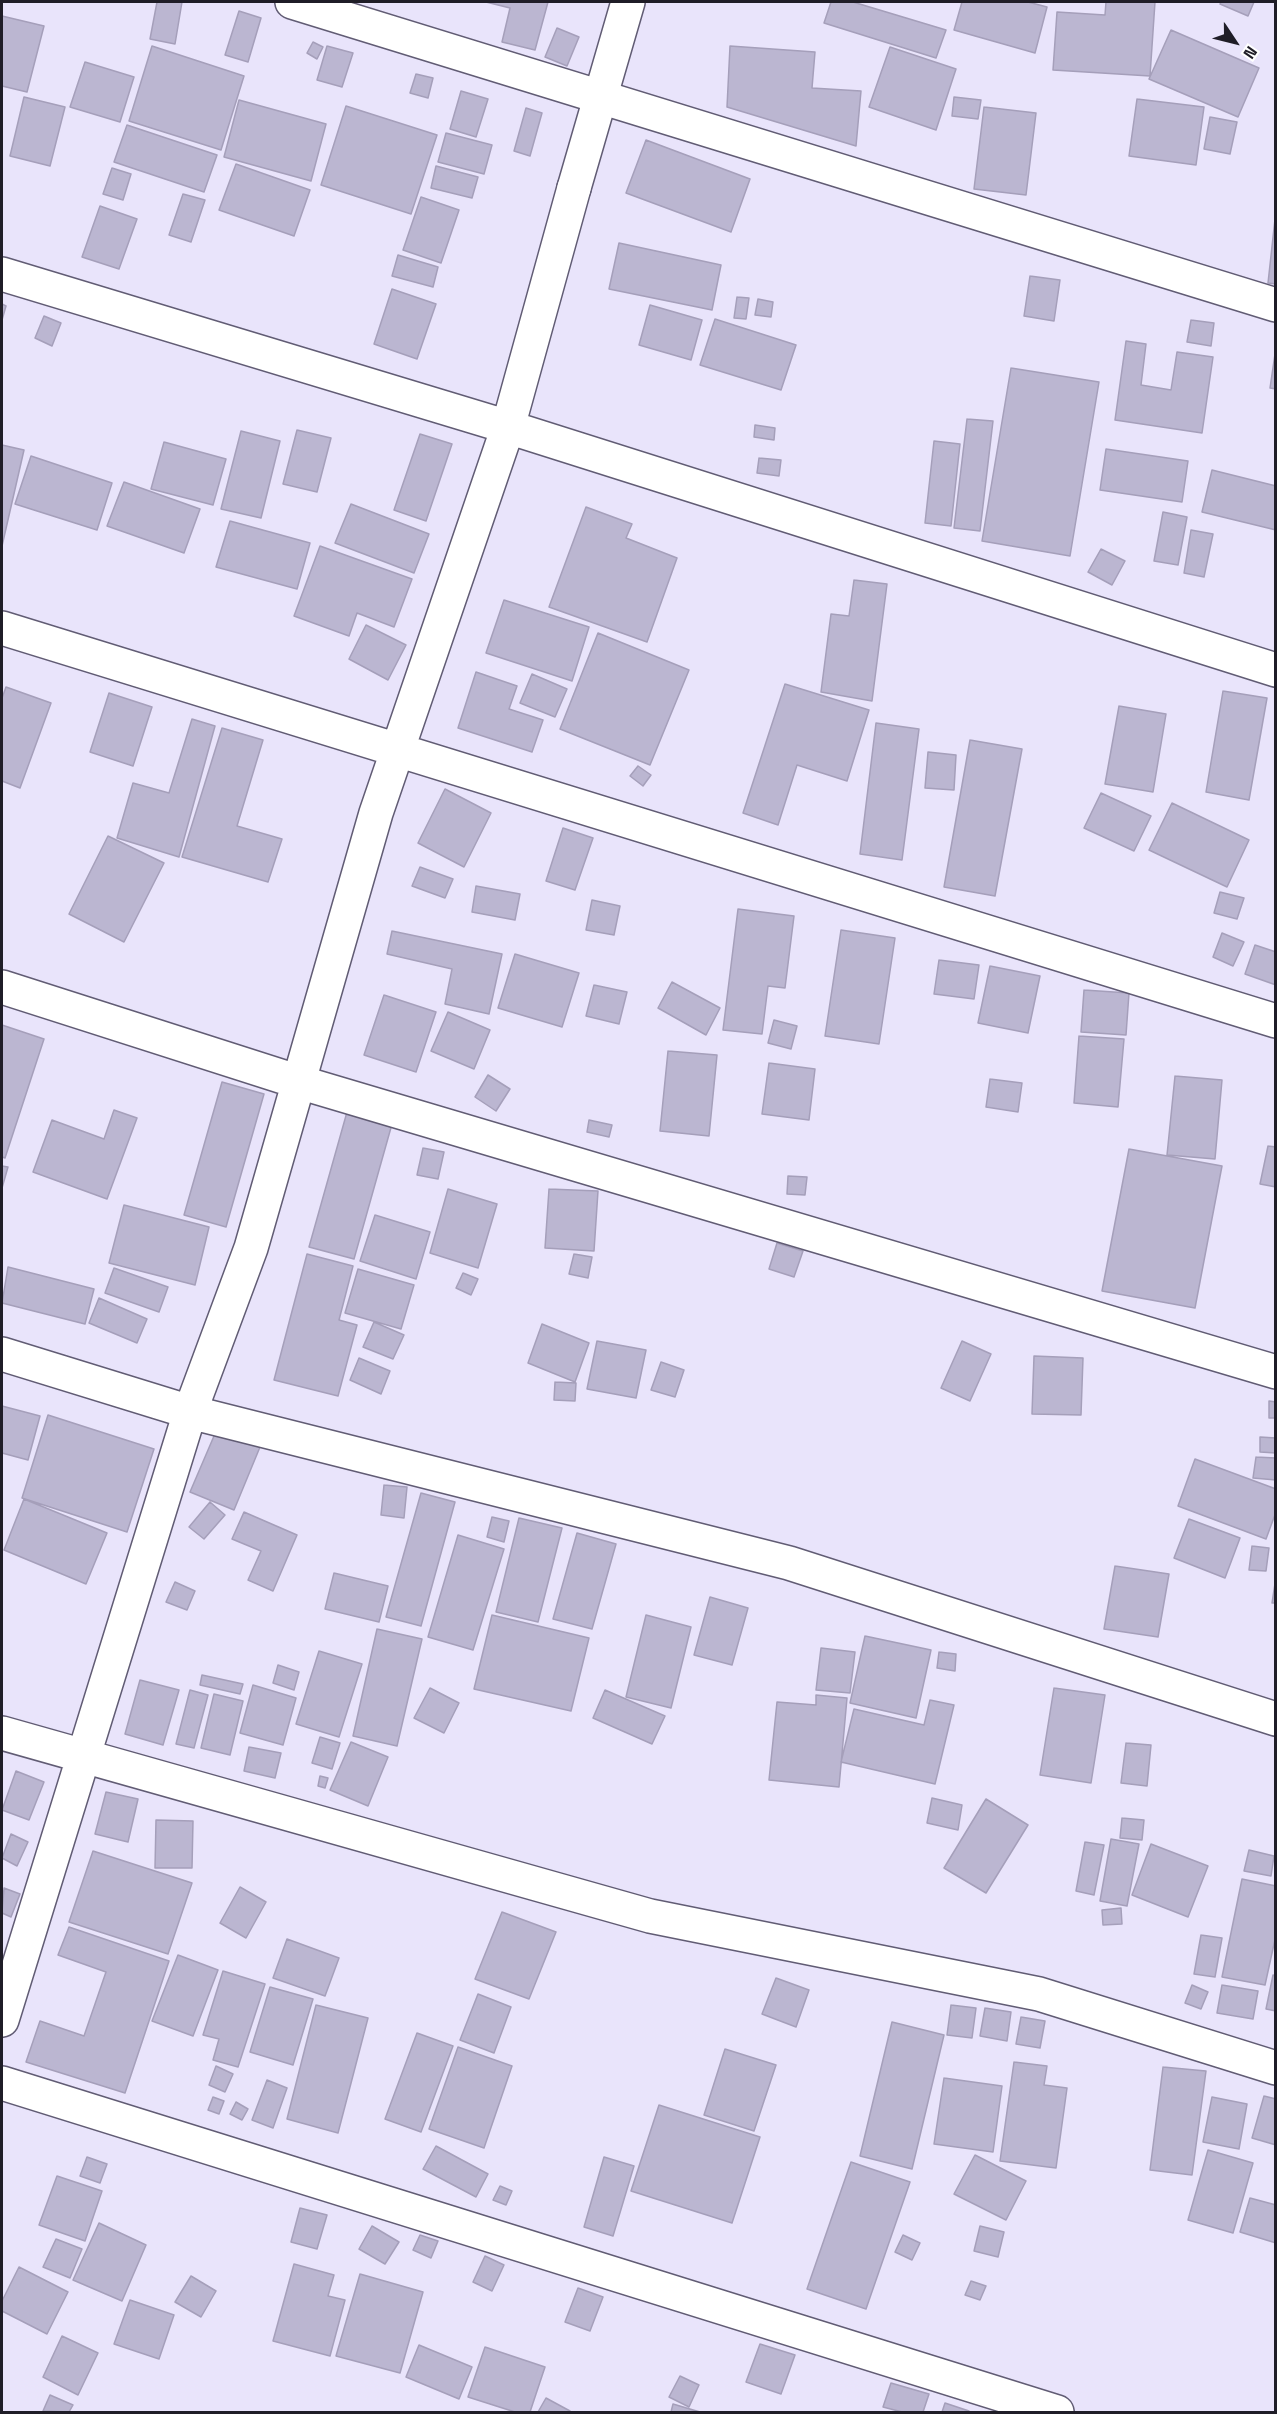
<!DOCTYPE html>
<html>
<head>
<meta charset="utf-8">
<style>
	body { margin:0 }
	#map { position:relative; width:1277px; height:2414px; overflow:hidden; background:#e9e4fb; font-family:"Space Grotesk",sans-serif }
	canvas { display:block }
	.frame { position:absolute; inset:0; border:3px solid #1f1d27; pointer-events:none }
	.north { position:absolute; left:1205px; top:12px; width:60px; height:60px; -webkit-text-stroke:4px #fff; paint-order:stroke; rotate:125deg; font-size:16px; font-weight:700; line-height:24px; text-align:center; color:#1f1d27 }
	.north::after { content:''; display:block; margin:auto; width:21px; height:27px; background:#1f1d27; clip-path:polygon(50% 0,100% 100%,50% 72%,0 100%) }
</style>
</head>
<body>
<div id="map">
<canvas width="1277" height="2414"></canvas>
<div class="frame"></div>
<div class="north">N</div>
</div>
<script>
const ctx = document.querySelector('canvas').getContext('2d');
ctx.lineJoin = 'round';
function paint(path, color) { ctx.fillStyle = color; ctx.fill(path, 'evenodd'); }
const shape = rows => new Path2D(rows.map(r => 'M' + r).join(''));
function strokePath(path, color, width, dash) { ctx.strokeStyle = color; ctx.lineWidth = width; ctx.lineCap = dash ? 'butt' : 'round'; ctx.setLineDash(dash || []); ctx.stroke(path); }
const building = shape([
	[157,2,182,2,175,44,150,39,157,2],
	[486,2,548,2,535,50,502,42,510,8,486,2],
	[831,2,853,2,946,30,936,58,824,23,831,2],
	[962,2,1028,2,1047,7,1035,53,954,30,962,2],
	[1106,2,1155,2,1150,76,1053,70,1057,12,1105,15,1106,2],
	[1221,2,1254,2,1248,16,1220,4,1221,2],
	[239,11,261,18,248,62,225,55,239,11],
	[2,16,44,26,27,92,2,86,2,16],
	[557,28,579,37,567,66,545,57,557,28],
	[1171,30,1259,68,1238,117,1149,79,1171,30],
	[313,42,323,47,317,59,307,53,313,42],
	[152,46,244,76,221,150,129,121,152,46],
	[327,46,353,53,342,87,317,80,327,46],
	[730,46,815,52,812,88,861,91,856,146,727,107,730,46],
	[890,47,956,69,936,130,869,107,890,47],
	[85,62,134,77,120,122,70,107,85,62],
	[416,74,433,78,428,98,410,93,416,74],
	[461,91,488,99,476,137,450,129,461,91],
	[24,97,65,107,50,166,10,156,24,97],
	[954,97,981,100,978,119,952,116,954,97],
	[1137,99,1204,107,1196,165,1129,156,1137,99],
	[239,100,326,124,311,181,224,157,239,100],
	[346,106,437,135,411,214,321,185,346,106],
	[984,107,1036,113,1026,195,974,189,984,107],
	[526,108,542,113,530,156,514,151,526,108],
	[1210,117,1237,122,1230,154,1204,149,1210,117],
	[127,125,217,155,204,192,114,162,127,125],
	[446,133,492,145,484,174,438,162,446,133],
	[646,140,750,179,731,232,626,193,646,140],
	[236,164,310,190,294,236,219,210,236,164],
	[436,166,478,177,472,198,431,188,436,166],
	[112,168,131,174,123,200,103,194,112,168],
	[183,194,205,200,191,242,169,235,183,194],
	[421,197,459,210,441,263,403,250,421,197],
	[100,206,137,219,119,269,82,257,100,206],
	[1276,210,1276,284,1268,283,1276,210],
	[619,243,721,265,712,310,609,289,619,243],
	[398,255,438,267,433,287,392,276,398,255],
	[1030,276,1060,280,1054,321,1024,316,1030,276],
	[392,289,436,304,417,359,374,344,392,289],
	[737,297,749,298,746,319,734,318,737,297],
	[758,299,773,302,771,317,755,315,758,299],
	[2,304,6,306,2,320,2,304],
	[650,305,702,320,691,360,639,345,650,305],
	[44,316,61,323,52,346,35,338,44,316],
	[715,319,796,345,781,390,700,365,715,319],
	[1191,320,1214,323,1211,346,1187,342,1191,320],
	[1126,341,1146,344,1141,385,1171,390,1177,352,1213,357,1202,433,1115,420,1126,341],
	[1275,354,1276,354,1276,389,1270,388,1275,354],
	[1011,368,1099,382,1070,556,982,541,1011,368],
	[967,419,993,421,980,531,954,528,967,419],
	[755,425,775,428,774,440,754,437,755,425],
	[297,430,331,438,317,492,283,484,297,430],
	[241,431,280,441,261,518,221,509,241,431],
	[420,434,452,444,426,521,394,510,420,434],
	[934,441,960,444,951,526,925,523,934,441],
	[164,442,226,459,213,505,151,489,164,442],
	[2,445,24,450,2,546,2,445],
	[1106,449,1188,461,1182,502,1100,490,1106,449],
	[31,456,112,483,97,530,15,504,31,456],
	[759,458,781,460,779,476,757,473,759,458],
	[1212,470,1276,486,1276,530,1202,512,1212,470],
	[124,482,200,509,184,553,107,526,124,482],
	[351,504,429,534,414,573,335,543,351,504],
	[586,507,632,524,626,538,677,558,647,642,549,607,586,507],
	[1163,512,1187,517,1178,565,1154,561,1163,512],
	[230,521,310,543,297,589,216,567,230,521],
	[1191,530,1213,534,1204,577,1184,573,1191,530],
	[320,546,412,579,394,627,357,613,349,636,294,616,320,546],
	[1101,549,1125,561,1112,585,1088,572,1101,549],
	[854,580,887,584,872,701,821,692,831,614,849,616,854,580],
	[504,600,589,627,572,681,486,653,504,600],
	[366,625,406,645,388,680,349,659,366,625],
	[598,633,689,670,650,765,560,729,598,633],
	[476,672,517,686,509,709,543,720,532,752,458,728,476,672],
	[532,674,567,689,555,717,520,703,532,674],
	[785,684,869,710,847,781,797,765,778,825,743,813,785,684],
	[6,687,51,703,20,788,2,781,2,698,6,687],
	[1223,691,1267,698,1249,800,1206,792,1223,691],
	[109,693,152,707,133,766,90,752,109,693],
	[1119,706,1166,714,1153,792,1105,784,1119,706],
	[192,719,215,726,179,857,117,838,133,783,169,793,192,719],
	[876,723,919,729,902,860,860,854,876,723],
	[222,728,263,740,237,826,282,839,268,882,182,857,222,728],
	[970,740,1022,749,995,896,944,887,970,740],
	[928,752,956,755,954,790,925,788,928,752],
	[638,766,651,775,643,786,630,776,638,766],
	[445,789,491,813,464,867,418,843,445,789],
	[1101,793,1151,816,1134,851,1084,828,1101,793],
	[1172,803,1249,840,1227,887,1149,850,1172,803],
	[563,828,593,838,575,890,546,881,563,828],
	[108,836,164,863,124,942,69,914,108,836],
	[420,867,453,879,445,898,412,886,420,867],
	[476,886,520,894,515,920,472,912,476,886],
	[1220,892,1244,898,1237,919,1214,913,1220,892],
	[592,900,620,906,614,935,586,930,592,900],
	[738,909,794,916,785,988,768,986,762,1034,723,1030,738,909],
	[841,930,895,938,879,1044,825,1036,841,930],
	[392,931,502,954,489,1014,445,1004,452,969,387,954,392,931],
	[1222,933,1244,942,1233,966,1213,957,1222,933],
	[1255,945,1276,952,1276,985,1245,974,1255,945],
	[515,954,579,973,562,1027,498,1008,515,954],
	[939,960,979,965,974,999,934,994,939,960],
	[990,966,1040,976,1028,1033,978,1023,990,966],
	[672,982,720,1008,706,1035,658,1008,672,982],
	[594,985,627,992,619,1024,586,1016,594,985],
	[1084,990,1129,993,1126,1035,1081,1032,1084,990],
	[384,995,436,1012,416,1072,364,1055,384,995],
	[448,1012,490,1030,474,1069,431,1051,448,1012],
	[774,1020,797,1026,791,1049,768,1043,774,1020],
	[2,1025,44,1039,5,1158,2,1157,2,1025],
	[1079,1036,1124,1039,1118,1107,1074,1103,1079,1036],
	[668,1051,717,1055,709,1136,660,1131,668,1051],
	[769,1063,815,1069,809,1120,762,1114,769,1063],
	[488,1075,510,1089,496,1111,475,1097,488,1075],
	[1175,1076,1222,1080,1215,1159,1167,1155,1175,1076],
	[990,1079,1022,1083,1018,1112,986,1107,990,1079],
	[222,1082,264,1094,226,1227,184,1215,222,1082],
	[114,1110,137,1118,107,1199,33,1172,52,1120,104,1139,114,1110],
	[347,1112,392,1124,354,1259,309,1247,347,1112],
	[589,1120,612,1125,609,1137,587,1132,589,1120],
	[1268,1146,1276,1147,1276,1187,1260,1184,1268,1146],
	[423,1148,444,1152,438,1179,417,1175,423,1148],
	[1129,1149,1222,1166,1195,1308,1102,1291,1129,1149],
	[2,1166,8,1167,2,1188,2,1166],
	[788,1176,807,1177,805,1195,787,1194,788,1176],
	[448,1189,497,1204,478,1268,430,1253,448,1189],
	[549,1189,598,1191,594,1251,545,1248,549,1189],
	[124,1205,209,1227,195,1285,109,1263,124,1205],
	[375,1215,430,1232,416,1279,360,1261,375,1215],
	[777,1243,803,1251,794,1277,769,1269,777,1243],
	[307,1254,353,1266,339,1320,357,1325,338,1396,274,1380,307,1254],
	[574,1254,592,1257,588,1278,569,1274,574,1254],
	[8,1267,94,1289,85,1324,2,1303,8,1267],
	[114,1268,168,1287,159,1312,105,1293,114,1268],
	[358,1269,414,1285,401,1329,345,1313,358,1269],
	[463,1273,478,1279,471,1295,456,1288,463,1273],
	[99,1298,147,1319,137,1343,89,1323,99,1298],
	[374,1322,404,1335,393,1359,363,1347,374,1322],
	[542,1324,589,1343,575,1382,528,1363,542,1324],
	[597,1341,646,1350,636,1398,587,1389,597,1341],
	[962,1341,991,1354,970,1401,941,1388,962,1341],
	[1034,1356,1083,1358,1081,1415,1032,1414,1034,1356],
	[359,1358,390,1371,381,1394,350,1380,359,1358],
	[661,1362,684,1370,675,1397,651,1390,661,1362],
	[555,1382,576,1383,575,1401,554,1400,555,1382],
	[1269,1401,1276,1402,1276,1418,1269,1418,1269,1401],
	[2,1406,40,1416,28,1460,2,1453,2,1406],
	[48,1415,154,1449,127,1532,22,1498,48,1415],
	[217,1429,260,1447,234,1510,190,1492,217,1429],
	[1260,1437,1276,1438,1276,1453,1260,1452,1260,1437],
	[1256,1457,1276,1458,1276,1480,1253,1478,1256,1457],
	[1195,1459,1276,1489,1276,1512,1266,1539,1178,1506,1195,1459],
	[384,1485,407,1487,404,1518,381,1515,384,1485],
	[421,1493,455,1502,421,1626,386,1617,421,1493],
	[24,1499,107,1533,86,1584,4,1550,24,1499],
	[210,1502,225,1515,204,1539,189,1527,210,1502],
	[244,1512,297,1535,273,1591,248,1580,261,1551,232,1539,244,1512],
	[492,1517,509,1521,504,1542,487,1537,492,1517],
	[519,1518,562,1528,538,1622,496,1612,519,1518],
	[1189,1519,1240,1538,1225,1578,1174,1558,1189,1519],
	[577,1533,616,1544,592,1629,553,1619,577,1533],
	[458,1535,504,1549,473,1650,428,1637,458,1535],
	[1252,1546,1269,1548,1266,1571,1249,1570,1252,1546],
	[1115,1566,1169,1574,1158,1637,1104,1629,1115,1566],
	[334,1573,388,1586,379,1622,325,1609,334,1573],
	[1276,1577,1276,1603,1272,1603,1276,1577],
	[175,1582,195,1591,187,1610,166,1602,175,1582],
	[710,1597,748,1608,732,1665,694,1655,710,1597],
	[492,1615,589,1638,571,1711,474,1689,492,1615],
	[646,1615,691,1627,671,1708,626,1697,646,1615],
	[377,1629,422,1639,397,1746,353,1736,377,1629],
	[865,1636,931,1650,916,1718,850,1703,865,1636],
	[821,1648,855,1652,850,1693,816,1690,821,1648],
	[319,1651,362,1664,339,1737,296,1724,319,1651],
	[939,1652,956,1654,955,1671,937,1668,939,1652],
	[278,1665,299,1672,294,1690,273,1683,278,1665],
	[202,1675,243,1684,240,1694,200,1685,202,1675],
	[140,1680,179,1690,163,1745,125,1734,140,1680],
	[253,1685,296,1698,283,1745,240,1733,253,1685],
	[430,1688,459,1703,444,1733,414,1718,430,1688],
	[1054,1688,1105,1695,1091,1783,1040,1775,1054,1688],
	[190,1690,208,1695,194,1748,176,1744,190,1690],
	[605,1690,665,1716,652,1744,593,1718,605,1690],
	[214,1694,243,1701,230,1755,201,1748,214,1694],
	[816,1695,847,1698,839,1787,769,1780,777,1702,816,1705,816,1695],
	[930,1700,954,1705,935,1784,841,1762,854,1709,924,1725,930,1700],
	[320,1737,340,1743,332,1769,312,1763,320,1737],
	[351,1742,388,1757,368,1806,330,1790,351,1742],
	[1126,1743,1151,1745,1147,1786,1121,1783,1126,1743],
	[249,1747,281,1753,275,1778,244,1771,249,1747],
	[16,1771,44,1782,29,1820,2,1810,16,1771],
	[320,1776,328,1778,325,1788,318,1786,320,1776],
	[106,1792,138,1799,128,1842,95,1834,106,1792],
	[932,1798,962,1805,958,1830,927,1823,932,1798],
	[986,1799,1028,1825,986,1893,944,1868,986,1799],
	[1122,1818,1144,1820,1142,1840,1120,1838,1122,1818],
	[156,1820,193,1821,192,1868,155,1868,156,1820],
	[11,1834,28,1842,17,1866,2,1858,11,1834],
	[1111,1839,1139,1844,1127,1906,1100,1901,1111,1839],
	[1085,1842,1104,1845,1094,1895,1076,1891,1085,1842],
	[1151,1844,1208,1866,1188,1917,1132,1895,1151,1844],
	[1249,1850,1274,1856,1271,1876,1244,1871,1249,1850],
	[93,1851,192,1883,168,1954,69,1922,93,1851],
	[1242,1879,1276,1886,1276,1935,1265,1985,1222,1977,1242,1879],
	[240,1887,266,1902,246,1938,220,1923,240,1887],
	[4,1888,20,1894,11,1917,2,1913,4,1888],
	[1121,1908,1122,1924,1103,1925,1102,1910,1121,1908],
	[502,1912,556,1932,529,1999,475,1979,502,1912],
	[69,1927,169,1961,125,2093,26,2062,40,2021,84,2036,106,1972,58,1955,69,1927],
	[1201,1935,1222,1938,1215,1977,1194,1974,1201,1935],
	[287,1939,339,1958,325,1996,273,1978,287,1939],
	[178,1955,218,1970,193,2036,152,2021,178,1955],
	[223,1971,265,1984,238,2067,213,2060,219,2039,203,2035,223,1971],
	[1273,1975,1276,1976,1276,2011,1266,2009,1273,1975],
	[776,1978,809,1990,796,2027,762,2014,776,1978],
	[1192,1985,1208,1992,1201,2009,1185,2003,1192,1985],
	[1222,1985,1258,1991,1253,2019,1217,2013,1222,1985],
	[270,1987,313,1999,293,2065,250,2052,270,1987],
	[478,1994,511,2007,494,2053,460,2040,478,1994],
	[316,2005,368,2018,338,2133,287,2119,316,2005],
	[951,2005,976,2008,972,2038,947,2035,951,2005],
	[985,2008,1011,2012,1007,2041,980,2036,985,2008],
	[1021,2017,1045,2021,1040,2048,1016,2044,1021,2017],
	[892,2022,944,2035,912,2169,860,2156,892,2022],
	[417,2033,453,2046,421,2132,385,2119,417,2033],
	[458,2047,512,2066,484,2148,429,2129,458,2047],
	[725,2049,776,2065,754,2131,704,2115,725,2049],
	[1014,2062,1047,2066,1044,2085,1067,2088,1056,2168,1000,2161,1014,2062],
	[216,2066,233,2074,225,2092,209,2085,216,2066],
	[1163,2067,1206,2071,1192,2175,1150,2170,1163,2067],
	[944,2078,1002,2086,993,2152,934,2144,944,2078],
	[267,2080,287,2088,273,2128,252,2120,267,2080],
	[1264,2096,1276,2099,1276,2145,1252,2138,1264,2096],
	[213,2097,224,2101,219,2114,208,2110,213,2097],
	[1212,2097,1247,2104,1239,2149,1203,2142,1212,2097],
	[236,2102,248,2109,242,2120,230,2114,236,2102],
	[659,2105,760,2137,732,2223,631,2191,659,2105],
	[436,2146,488,2174,476,2197,423,2169,436,2146],
	[1208,2150,1253,2163,1233,2233,1188,2220,1208,2150],
	[975,2155,1026,2181,1006,2220,954,2194,975,2155],
	[87,2157,107,2164,100,2183,80,2176,87,2157],
	[604,2157,634,2166,613,2236,584,2227,604,2157],
	[851,2162,910,2182,866,2309,807,2289,851,2162],
	[57,2176,102,2191,85,2241,39,2225,57,2176],
	[500,2186,512,2191,506,2205,493,2200,500,2186],
	[1250,2198,1276,2205,1276,2243,1240,2232,1250,2198],
	[300,2208,327,2215,317,2249,291,2242,300,2208],
	[99,2223,146,2245,122,2301,73,2280,99,2223],
	[372,2226,399,2242,385,2264,359,2249,372,2226],
	[980,2226,1004,2232,998,2257,974,2251,980,2226],
	[420,2235,438,2241,431,2258,413,2250,420,2235],
	[903,2235,920,2243,912,2260,895,2252,903,2235],
	[56,2239,82,2249,70,2278,43,2267,56,2239],
	[485,2256,504,2265,492,2291,473,2282,485,2256],
	[294,2264,334,2275,328,2296,345,2300,330,2356,273,2341,294,2264],
	[19,2267,68,2292,47,2334,2,2311,2,2301,19,2267],
	[360,2274,423,2292,400,2373,336,2356,360,2274],
	[191,2276,216,2291,201,2317,175,2302,191,2276],
	[971,2281,986,2286,980,2300,965,2295,971,2281],
	[578,2288,603,2297,590,2331,565,2322,578,2288],
	[130,2300,174,2315,159,2359,114,2344,130,2300],
	[62,2336,98,2353,78,2395,43,2377,62,2336],
	[760,2344,795,2355,781,2394,746,2382,760,2344],
	[419,2345,472,2367,459,2399,406,2377,419,2345],
	[485,2347,545,2367,530,2412,515,2412,468,2397,485,2347],
	[680,2376,699,2385,689,2407,669,2397,680,2376],
	[891,2383,929,2394,923,2412,902,2412,883,2407,891,2383],
	[50,2395,73,2405,69,2412,43,2411,50,2395],
	[546,2398,570,2411,569,2412,538,2412,546,2398],
	[945,2403,969,2411,969,2412,942,2412,945,2403],
	[673,2404,700,2412,671,2412,673,2404]
]);
paint(building, '#bbb6d1');
strokePath(building, '#a59fba', 1.5);
const street = shape([
	[292,2,1276,305],
	[2,274,508,427,1276,670],
	[2,628,1276,1021],
	[2,987,299,1082,1276,1372],
	[2,1354,190,1412,789,1563,1276,1719],
	[2,1733,650,1916,1039,1994,1276,2068],
	[2,2020,190,1412,251,1248,376,813,508,427,574,188],
	[2,2083,1057,2412]
]);
const secondary = shape([
	[574,188,628,2]
]);
strokePath(street, '#615c74', 36);
strokePath(secondary, '#615c74', 36);
strokePath(street, '#fff', 33);
strokePath(secondary, '#fff', 33);
</script>
</body>
</html>
